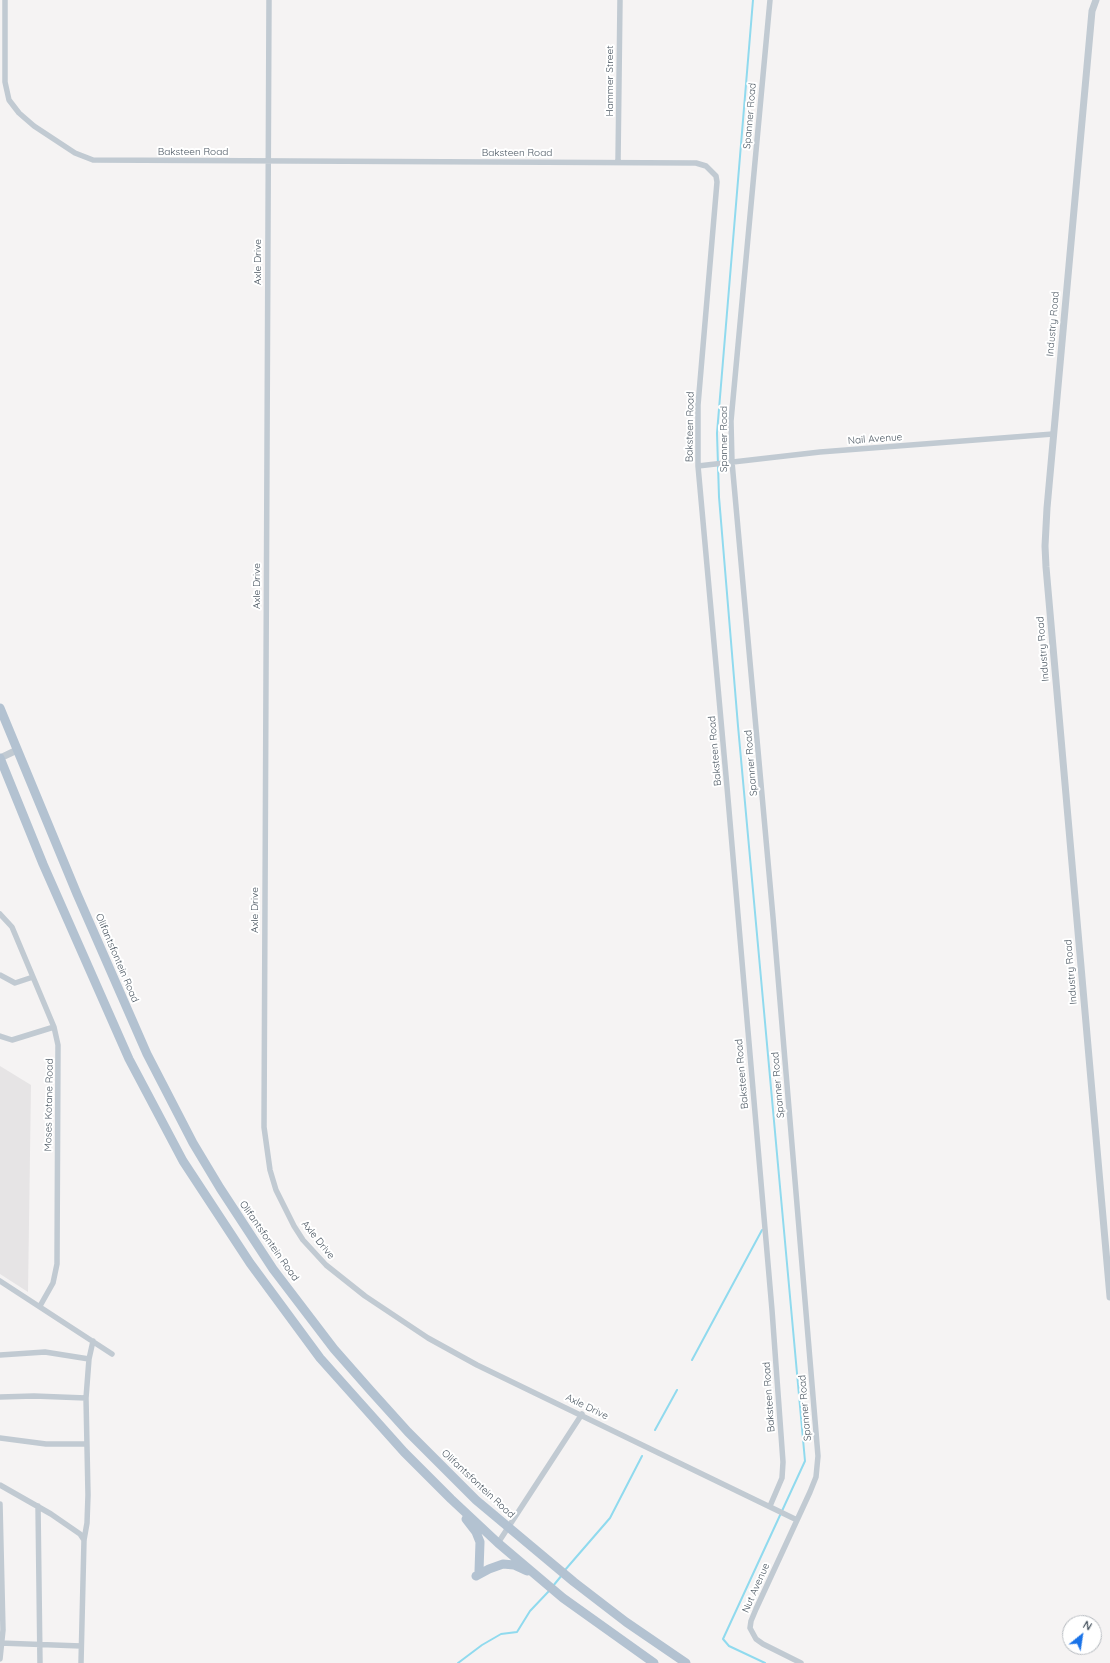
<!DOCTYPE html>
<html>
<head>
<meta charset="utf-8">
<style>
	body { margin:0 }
	#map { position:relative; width:1110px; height:1663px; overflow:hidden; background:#f5f3f3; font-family:Quicksand,sans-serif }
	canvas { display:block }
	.north { position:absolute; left:1062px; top:1615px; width:40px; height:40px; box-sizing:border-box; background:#fff; border:1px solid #b7bbc0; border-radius:50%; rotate:30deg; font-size:11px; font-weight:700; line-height:16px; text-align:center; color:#4a5661 }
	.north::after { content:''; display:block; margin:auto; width:14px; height:18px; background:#1a73e8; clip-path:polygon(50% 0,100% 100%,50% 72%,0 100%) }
</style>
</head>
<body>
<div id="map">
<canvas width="1110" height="1663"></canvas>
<div class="north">N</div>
</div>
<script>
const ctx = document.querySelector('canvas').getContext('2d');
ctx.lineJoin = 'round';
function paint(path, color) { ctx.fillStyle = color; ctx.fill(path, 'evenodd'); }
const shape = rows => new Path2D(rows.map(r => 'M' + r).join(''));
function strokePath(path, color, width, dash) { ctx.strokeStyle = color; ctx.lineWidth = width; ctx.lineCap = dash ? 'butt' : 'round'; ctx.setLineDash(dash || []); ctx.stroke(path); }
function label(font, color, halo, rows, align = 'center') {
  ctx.font = font + ' Quicksand,sans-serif'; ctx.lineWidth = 4; ctx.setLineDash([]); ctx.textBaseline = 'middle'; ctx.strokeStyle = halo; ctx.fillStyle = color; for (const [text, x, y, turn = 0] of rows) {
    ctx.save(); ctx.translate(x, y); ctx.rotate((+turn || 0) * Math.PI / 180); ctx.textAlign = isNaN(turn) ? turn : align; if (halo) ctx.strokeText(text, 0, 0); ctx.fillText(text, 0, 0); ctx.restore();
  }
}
paint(shape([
	[0,1066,31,1085,28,1292,0,1274]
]), '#e6e4e5');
strokePath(shape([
	[753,0,717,433,719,497,738,726,805,1461,723,1639,729,1646,765,1663],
	[692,1360,762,1230],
	[655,1430,677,1390],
	[565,1570,610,1518,642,1456],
	[553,1586,562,1575],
	[458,1663,482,1645,501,1634,517,1632,530,1611,549,1591]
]), '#90daee', 2);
strokePath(shape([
	[5,0,5,82,9,100,19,113,34,126,75,153,93,160,696,163,706,166,716,176,717,182,698,405,698,466,727,787,772,1310,783,1462,782,1478,770,1506],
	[269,0,264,1127,270,1170,276,1190,294,1226,303,1240,326,1265,365,1296,428,1338,477,1365,797,1520],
	[770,0,731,421,732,462,773,917,818,1456,816,1477,810,1492,756,1609,751,1621,750,1628,756,1639,763,1644,801,1663],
	[618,162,620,0],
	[698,466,820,452,1053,434],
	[0,914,12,927,54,1027,58,1045,57,1264,53,1283,40,1306],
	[0,975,15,983,33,977],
	[0,1036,12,1040,54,1027],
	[0,1281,112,1354],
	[0,1355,45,1352,89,1359],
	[0,1397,34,1396,86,1398],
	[0,1438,46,1444,86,1444],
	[0,1485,51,1514,80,1534,84,1540],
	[0,1504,3,1630,0,1659],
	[38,1506,40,1663],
	[498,1543,582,1414],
	[0,1643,81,1646],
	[81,1663,84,1540,87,1523,88,1495,86,1398,89,1359,93,1341]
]), '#c1cad2', 5.5);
strokePath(shape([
	[1096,0,1092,11,1047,508,1045,546,1046,567,1110,1297],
	[0,758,17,750]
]), '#c1cad2', 7);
strokePath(shape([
	[0,708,77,894,147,1054,193,1143,220,1188,273,1269,334,1349,371,1391,408,1432,476,1500,574,1582,626,1622,686,1663],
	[0,758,43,864,129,1059,183,1161,250,1263,320,1358,404,1452,451,1499,498,1543,563,1598,654,1663],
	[466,1519,476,1532,480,1542,479,1571],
	[476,1576,489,1569,503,1564,514,1565,527,1571]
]), '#b3c2d1', 9);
label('10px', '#4a5661', '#fff', [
	["Hammer Street",610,81,-90],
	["Spanner Road",750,116,-85],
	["Baksteen Road",193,152],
	["Baksteen Road",517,153],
	["Axle Drive",258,262,-90],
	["Industry Road",1053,324,-85],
	["Baksteen Road",690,427,-89],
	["Spanner Road",724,439,-90],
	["Nail Avenue",875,439,-4],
	["Axle Drive",257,586,-90],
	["Industry Road",1043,649,-95],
	["Baksteen Road",715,751,-95],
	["Spanner Road",751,763,-95],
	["Axle Drive",255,910,-90],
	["Olifantsfontein Road",117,958,67],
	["Industry Road",1071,972,-95],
	["Baksteen Road",742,1074,-95],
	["Spanner Road",778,1085,-95],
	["Moses Kotane Road",49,1105,-89],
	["Axle Drive",318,1240,51],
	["Olifantsfontein Road",269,1241,55],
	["Baksteen Road",769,1397,-94],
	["Axle Drive",587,1407,26],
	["Spanner Road",805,1408,-95],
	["Olifantsfontein Road",478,1484,43],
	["Nut Avenue",756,1588,-66]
]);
</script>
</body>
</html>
